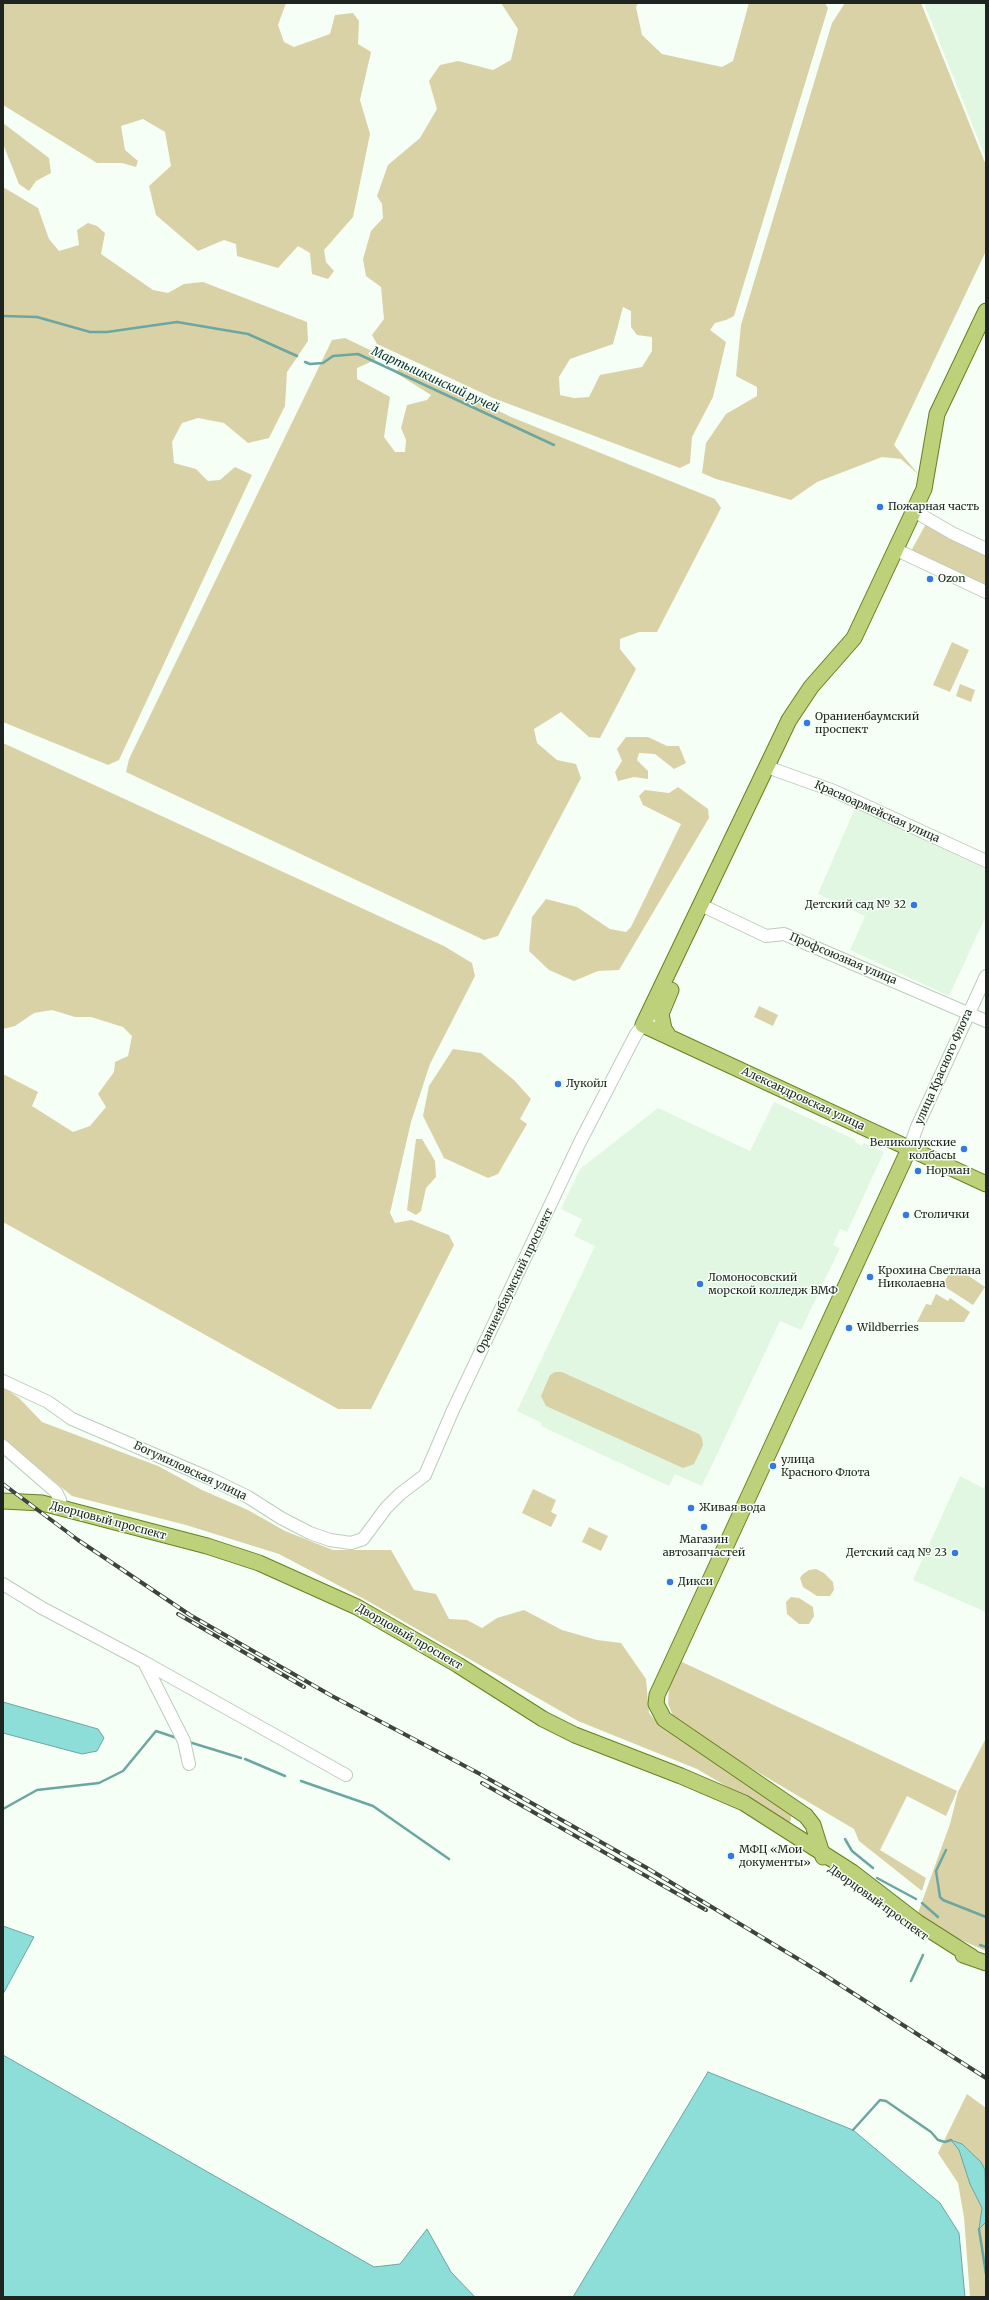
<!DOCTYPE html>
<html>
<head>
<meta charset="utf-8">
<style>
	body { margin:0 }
	#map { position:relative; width:989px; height:2300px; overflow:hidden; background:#f5fff5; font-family:Merriweather,serif }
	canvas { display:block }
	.frame { position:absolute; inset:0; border:4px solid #1e241f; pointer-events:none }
</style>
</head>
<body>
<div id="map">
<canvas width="989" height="2300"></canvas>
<div class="frame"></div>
</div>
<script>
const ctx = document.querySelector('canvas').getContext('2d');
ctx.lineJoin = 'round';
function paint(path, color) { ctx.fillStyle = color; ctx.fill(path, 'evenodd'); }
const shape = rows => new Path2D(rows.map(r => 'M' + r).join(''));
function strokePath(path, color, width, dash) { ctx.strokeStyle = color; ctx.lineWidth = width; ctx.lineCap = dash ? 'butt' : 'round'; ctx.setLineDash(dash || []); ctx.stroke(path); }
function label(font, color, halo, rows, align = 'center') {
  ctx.font = font + ' Merriweather,serif'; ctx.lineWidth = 3; ctx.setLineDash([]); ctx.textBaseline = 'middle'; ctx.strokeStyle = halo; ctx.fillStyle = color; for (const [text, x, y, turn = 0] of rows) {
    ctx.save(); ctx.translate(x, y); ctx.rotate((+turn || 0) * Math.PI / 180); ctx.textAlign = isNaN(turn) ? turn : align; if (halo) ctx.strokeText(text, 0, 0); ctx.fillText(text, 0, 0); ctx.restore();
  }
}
paint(shape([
	[924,3,986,3,986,159],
	[855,808,986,869,986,916,949,996,850,950,865,916,818,894],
	[774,1102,856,1140,855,1142,862,1146,864,1143,884,1152,847,1232,840,1229,833,1245,840,1248,801,1330,780,1321,702,1486,675,1474,669,1486,541,1426,542,1423,517,1411,595,1246,574,1236,582,1219,561,1209,580,1169,658,1108,750,1151],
	[960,1476,983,1488,986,1485,986,1612,913,1580]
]), '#e1f7e2');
paint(shape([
	[3,3,286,3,278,25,284,42,294,47,330,34,335,15,353,13,359,21,358,44,371,52,360,100,370,134,353,217,324,250,326,262,334,271,328,279,312,274,310,253,298,246,278,268,237,256,236,244,224,240,198,251,156,215,149,186,171,166,165,132,143,119,121,126,125,150,138,161,136,167,122,163,97,163,3,105],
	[501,3,638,3,636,7,642,35,662,54,722,67,733,61,749,3,825,3,828,8,734,316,726,320,715,323,710,330,726,342,713,397,692,437,690,463,680,468,493,398,377,344,372,335,384,319,381,287,366,276,363,259,371,231,383,218,382,204,377,196,388,165,420,138,437,109,429,81,440,65,458,61,493,70,511,60,518,29],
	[623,307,631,311,631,327,637,335,652,337,652,351,642,367,600,375,589,397,574,398,560,395,559,377,570,359,613,344],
	[845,3,921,3,986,165,986,251,894,445,919,475,901,459,882,457,817,482,791,500,716,479,702,473,706,443,726,414,757,396,757,387,736,376,741,325,832,23],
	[3,123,49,158,51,173,36,181,29,191,19,184,3,144],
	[3,187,38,208,49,239,59,251,79,245,77,230,88,223,97,226,105,233,101,254,153,290,168,293,184,284,203,282,307,322,308,341,287,372,285,406,269,438,248,443,224,423,198,418,182,423,172,442,174,463,196,469,208,481,220,480,235,467,252,475,119,760,108,765,3,722],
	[345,338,374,352,375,360,357,368,357,379,390,397,384,437,395,452,405,452,406,440,401,428,407,405,427,400,431,395,396,373,402,363,511,417,715,499,721,508,657,632,639,632,620,639,620,649,636,669,600,738,589,737,561,712,534,729,537,743,557,760,576,764,581,778,498,936,484,940,126,772,129,759,332,340],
	[927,522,986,553,986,586,911,551],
	[952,642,969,650,950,692,933,685],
	[960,684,975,690,971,702,956,696],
	[626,737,648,737,667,746,679,746,686,763,674,769,655,754,639,753,637,760,648,771,648,779,634,777,618,781,615,772,622,761,617,749],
	[3,743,444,946,472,963,475,976,430,1064,411,1122,390,1213,395,1223,411,1220,449,1235,454,1245,371,1409,338,1409,3,1222,3,1074,38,1092,32,1106,73,1132,90,1126,106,1107,98,1094,114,1072,115,1062,128,1056,132,1036,123,1027,91,1017,75,1017,52,1010,34,1013,15,1026,3,1029],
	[678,787,708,809,709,818,619,970,598,971,574,981,549,970,529,951,532,917,546,899,577,907,610,929,626,932,631,927,681,824,643,805,639,796,645,790,669,793],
	[759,1006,778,1015,773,1026,754,1017],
	[453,1049,481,1053,514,1080,531,1099,520,1119,527,1124,498,1174,488,1178,444,1158,423,1116,429,1086],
	[416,1139,422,1139,435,1161,436,1177,426,1188,421,1211,416,1215,407,1210],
	[954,1266,985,1287,973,1305,942,1285],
	[936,1294,948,1301,950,1298,970,1312,964,1322,917,1322,926,1304,931,1305],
	[555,1372,562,1372,699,1434,702,1438,703,1445,694,1464,683,1468,546,1406,541,1396,550,1375],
	[3,1387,19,1398,42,1422,158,1466,202,1490,248,1510,285,1531,333,1550,391,1550,414,1590,436,1594,449,1619,467,1620,482,1628,497,1618,524,1610,562,1630,597,1640,621,1643,646,1679,649,1713,661,1727,769,1797,791,1816,791,1820,789,1823,697,1769,578,1721,366,1600,279,1554,186,1525,72,1496,3,1439],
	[533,1489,556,1500,551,1512,557,1515,551,1527,522,1513],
	[589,1527,608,1536,601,1551,582,1542],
	[816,1569,824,1573,833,1582,834,1590,830,1596,817,1596,803,1587,800,1578,803,1574,809,1570],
	[791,1597,799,1598,813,1607,814,1616,809,1624,799,1624,787,1614,786,1602],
	[680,1661,957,1791,946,1816,907,1796,880,1850,926,1878,922,1891,859,1841,854,1829,685,1729,674,1718,668,1704,669,1685],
	[986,1738,986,1951,959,1939,918,1913,950,1824,958,1792],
	[967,2094,986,2108,986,2297,970,2297,964,2217,958,2183,938,2153]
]), '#d9d2a6');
const water = shape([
	[3,1702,98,1729,104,1738,97,1751,82,1754,3,1733,3,1702],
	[3,1926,34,1937,3,1994,3,1926],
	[3,2055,374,2267,400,2264,427,2229,451,2272,475,2297,3,2297,3,2055],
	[708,2072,853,2130,940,2203,959,2233,965,2297,573,2297,708,2072],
	[951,2140,962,2144,981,2162,985,2170,986,2222,979,2229,982,2208,970,2184,959,2150,951,2140]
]);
paint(water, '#8dddd9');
strokePath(water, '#6ca6a1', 1);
strokePath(shape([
	[3,316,37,317,90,332,107,332,177,322,248,334,297,356],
	[305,362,310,364,323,363,333,356,358,354,554,445],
	[189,1742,241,1758],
	[245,1759,285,1776],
	[301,1781,373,1806,449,1859],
	[3,1809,37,1790,99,1783,123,1771,156,1731,177,1738],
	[845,1839,852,1851,873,1868],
	[946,1850,936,1871,940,1897,943,1900,986,1917],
	[877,1878,916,1899],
	[922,1903,938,1917],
	[980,1945,986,1947],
	[911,1981,923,1955],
	[853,2130,880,2100,886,2101,931,2132,938,2140,945,2142,951,2140],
	[979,2229,986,2274]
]), '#6ca6a1', 2.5);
const minor = shape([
	[914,511,952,533,986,549],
	[901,552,986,592],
	[767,767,834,791,986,861],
	[701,905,766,936,784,934,986,1021],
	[909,1149,917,1127,986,976],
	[3,1381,48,1402,72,1419,209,1478,248,1497,281,1518,310,1533,330,1540,351,1543,363,1539,386,1508,400,1494,425,1475,453,1410,580,1142,636,1034,643,1025,652,1023],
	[3,1446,56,1492,60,1500,61,1508],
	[3,1584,42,1608,144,1662,346,1775],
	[144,1662,184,1741,189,1764]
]);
const major = shape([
	[986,311,937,414,924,489,854,638,811,687,789,720,643,1025,986,1184],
	[668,1035,664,1029,661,1014,671,990],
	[3,1501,42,1503,207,1546,259,1563,357,1607,458,1665,543,1719,575,1735,681,1776,744,1803,852,1872,917,1922,972,1957],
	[823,1857,813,1825,806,1816,664,1719,656,1704,657,1695,909,1149],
	[963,1955,986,1963]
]);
strokePath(minor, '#bdccbd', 14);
strokePath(major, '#688020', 17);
strokePath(minor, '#fff', 12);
strokePath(major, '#bcd179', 15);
const rail = shape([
	[3,1484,78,1540,190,1615,332,1696,480,1774,647,1868,823,1974,986,2078],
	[178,1614,304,1687],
	[482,1783,706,1910]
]);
strokePath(rail, '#3d443e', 4);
strokePath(rail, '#f5fff5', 2.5, [8]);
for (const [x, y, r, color] of [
	[880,507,4,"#3478e5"],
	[930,579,4,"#3478e5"],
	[807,723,4,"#3478e5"],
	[914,905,4,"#3478e5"],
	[558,1084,4,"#3478e5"],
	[964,1149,4,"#3478e5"],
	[918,1171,4,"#3478e5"],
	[906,1215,4,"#3478e5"],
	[870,1277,4,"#3478e5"],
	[700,1284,4,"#3478e5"],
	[849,1328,4,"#3478e5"],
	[773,1466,4,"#3478e5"],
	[691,1508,4,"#3478e5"],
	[704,1527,4,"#3478e5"],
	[955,1553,4,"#3478e5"],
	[670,1582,4,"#3478e5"],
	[731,1856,4,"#3478e5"]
]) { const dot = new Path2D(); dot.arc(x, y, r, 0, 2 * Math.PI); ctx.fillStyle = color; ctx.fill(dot); strokePath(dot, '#f5fff5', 1.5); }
label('11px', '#1e241f', '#f5fff5', [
	["Пожарная часть",888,507],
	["Ozon",938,579],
	["Ораниенбаумский",815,717],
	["проспект",815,730],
	["Детский сад № 32",906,905,"right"],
	["Лукойл",566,1084],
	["Великолукские",956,1143,"right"],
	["колбасы",956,1156,"right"],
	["Норман",926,1171],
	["Столички",914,1215],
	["Крохина Светлана",878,1271],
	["Николаевна",878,1284],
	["Ломоносовский",708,1278],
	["морской колледж ВМФ",708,1291],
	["Wildberries",857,1328],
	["улица",781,1460],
	["Красного Флота",781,1473],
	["Живая вода",699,1508],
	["Магазин",704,1540,"center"],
	["автозапчастей",704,1553,"center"],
	["Детский сад № 23",947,1553,"right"],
	["Дикси",678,1582],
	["МФЦ «Мои",739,1850],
	["документы»",739,1863]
], 'left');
label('11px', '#1e241f', '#f5fff5', [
	["Красноармейская улица",877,812,24],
	["Профсоюзная улица",843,959,23],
	["улица Красного Флота",944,1067,-66],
	["Александровская улица",803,1099,25],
	["Ораниенбаумский проспект",515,1281,-64],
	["Богумиловская улица",190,1471,25],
	["Дворцовый проспект",108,1521,15],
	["Дворцовый проспект",409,1637,30],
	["Дворцовый проспект",878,1903,36]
]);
label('italic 12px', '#0a3331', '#f5fff5', [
	["Мартышкинский ручей",435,380,25]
]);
</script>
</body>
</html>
